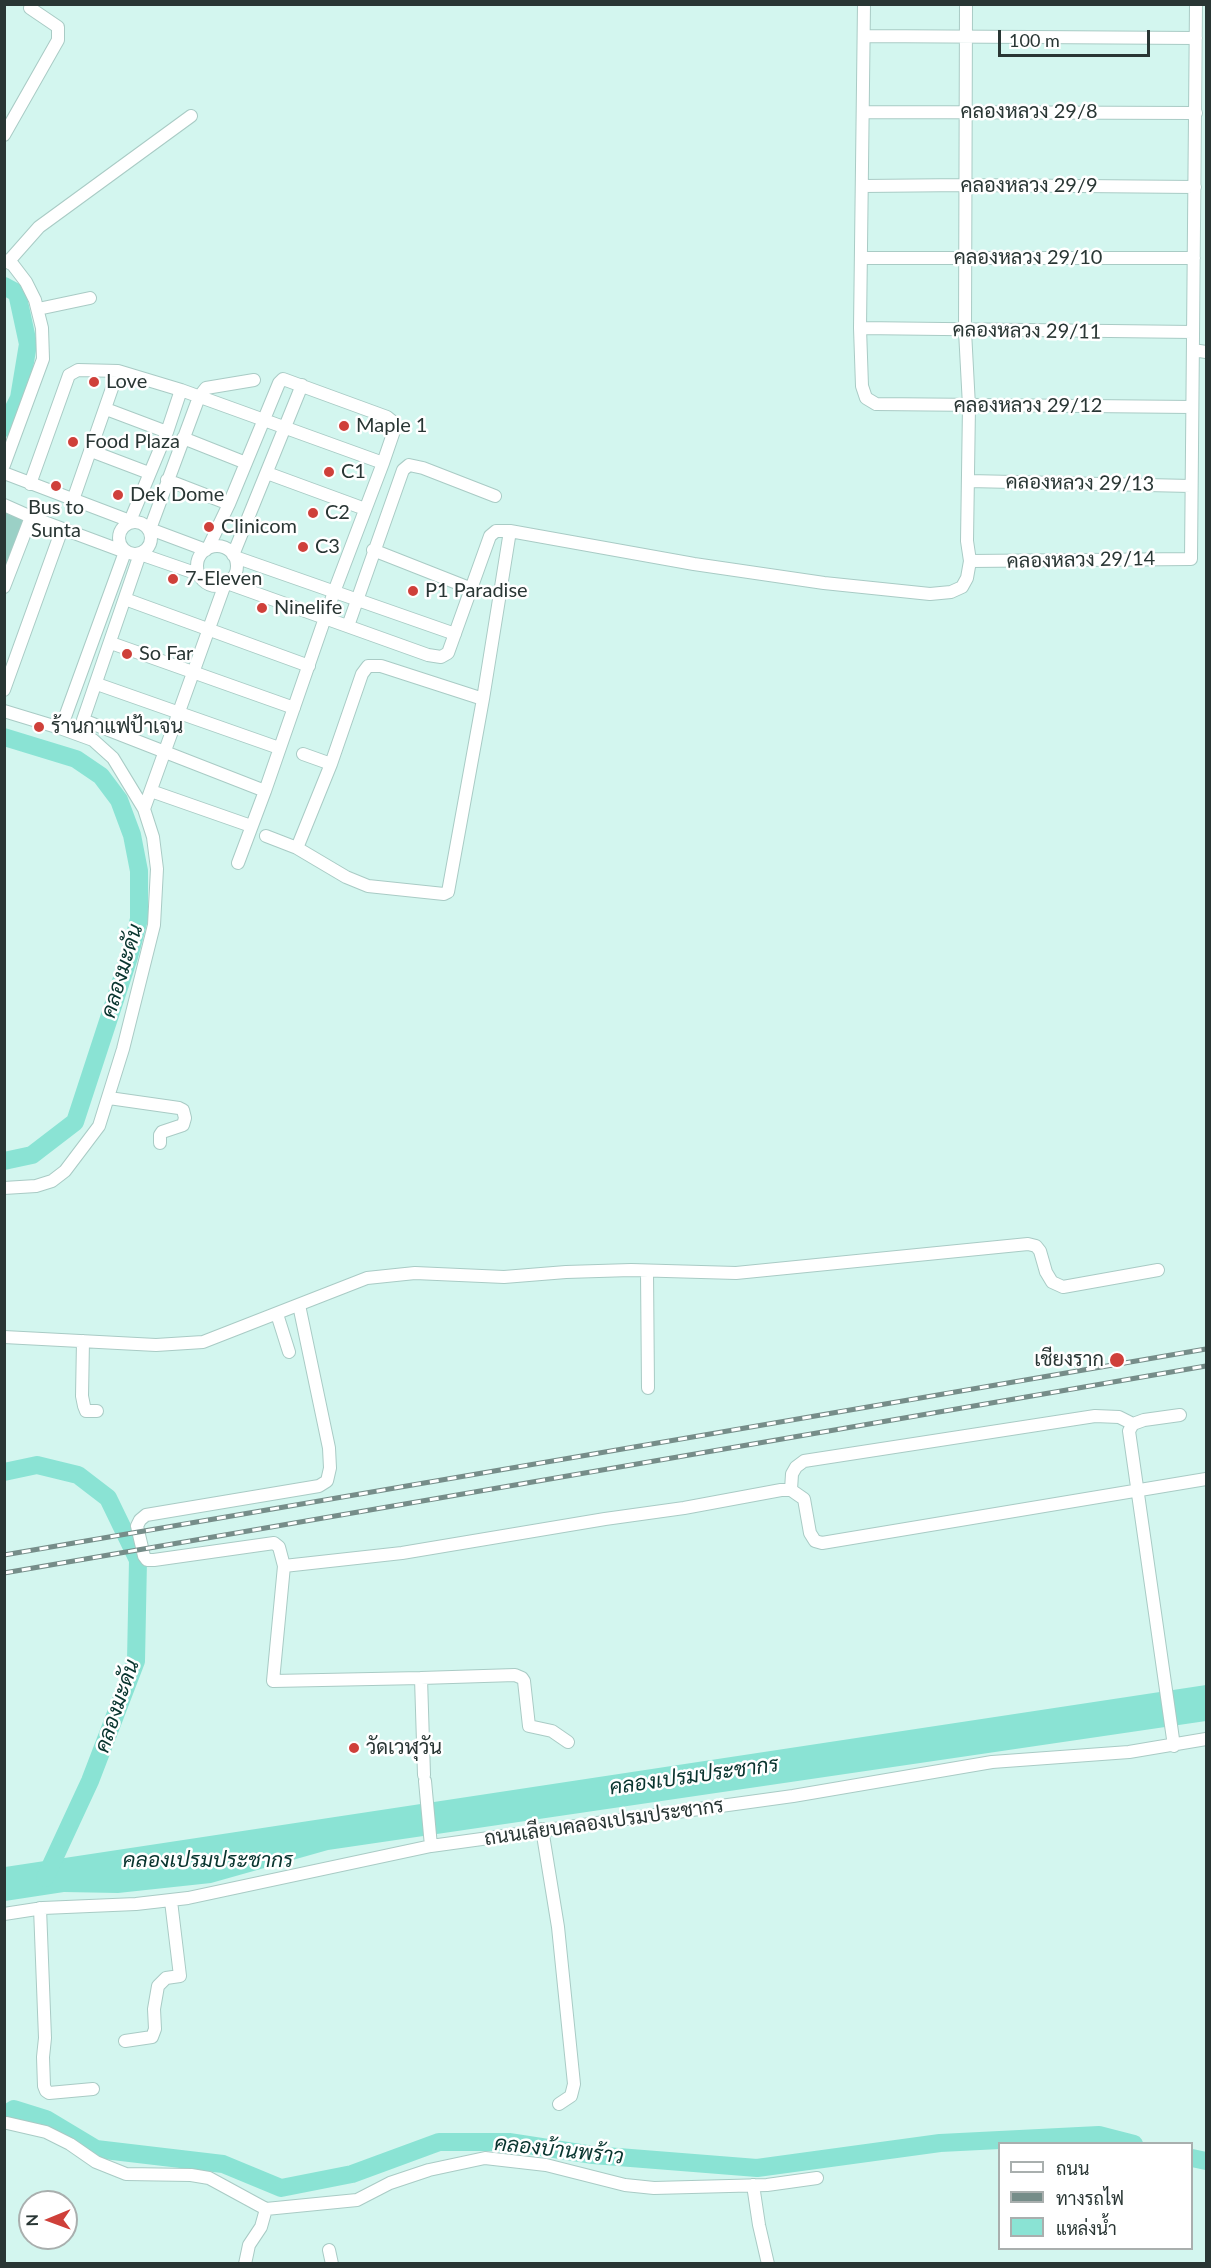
<!DOCTYPE html>
<html>
<head>
<meta charset="utf-8">
<style>
	body { margin:0 }
	#map { position:relative; width:1211px; height:2268px; overflow:hidden; background:#d3f6ef; font-family:Lato,Sarabun,sans-serif }
	canvas { display:block }
	.frame { position:absolute; inset:0; border:6px solid #293634; pointer-events:none }
	.legend { position:absolute; left:998px; top:2142px; width:195px; height:108px; box-sizing:border-box; background:#fff; border:2px solid #a9afae; margin:0; padding:8px 10px; list-style:none; font-size:18px; color:#293634 }
	.legend li { display:flex; align-items:center; gap:12px; height:30px }
	.legend b { width:30px; border:2px solid #a9afae }
	.north { position:absolute; left:18px; top:2190px; width:60px; height:60px; box-sizing:border-box; background:#fff; border:2px solid #a9afae; border-radius:50%; rotate:269deg; font-size:16px; font-weight:700; line-height:24px; text-align:center; color:#293634 }
	.north::after { content:''; display:block; margin:auto; width:21px; height:27px; background:#cf403a; clip-path:polygon(50% 0,100% 100%,50% 72%,0 100%) }
	.scale { position:absolute; left:998px; top:30px; width:152px; height:27px; box-sizing:border-box; border:3px solid #293634; border-top:0; padding-left:8px; font-size:18px; line-height:21px; white-space:nowrap; color:#293634; -webkit-text-stroke:4px #fff; paint-order:stroke }
</style>
</head>
<body>
<div id="map">
<canvas width="1211" height="2268"></canvas>
<div class="frame"></div>
<ul class="legend">
<li><b style="height:8px;background:#fff"></b>ถนน</li>
<li><b style="height:8px;background:#768d89"></b>ทางรถไฟ</li>
<li><b style="height:16px;background:#8ae3d4"></b>แหล่งน้ำ</li>
</ul>
<div class="north">N</div>
<div class="scale">100 m</div>
</div>
<script>
const ctx = document.querySelector('canvas').getContext('2d');
ctx.lineJoin = 'round';
function paint(path, color) { ctx.fillStyle = color; ctx.fill(path, 'evenodd'); }
const shape = rows => new Path2D(rows.map(r => 'M' + r).join(''));
function strokePath(path, color, width, dash) { ctx.strokeStyle = color; ctx.lineWidth = width; ctx.lineCap = dash ? 'butt' : 'round'; ctx.setLineDash(dash || []); ctx.stroke(path); }
function label(font, color, halo, rows, align = 'center') {
  ctx.font = font + ' Lato,Sarabun,sans-serif'; ctx.lineWidth = 5; ctx.setLineDash([]); ctx.textBaseline = 'middle'; ctx.strokeStyle = halo; ctx.fillStyle = color; for (const [text, x, y, turn = 0] of rows) {
    ctx.save(); ctx.translate(x, y); ctx.rotate((+turn || 0) * Math.PI / 180); ctx.textAlign = isNaN(turn) ? turn : align; if (halo) ctx.strokeText(text, 0, 0); ctx.fillText(text, 0, 0); ctx.restore();
  }
}
paint(shape([
	[5,510,28,521,5,581]
]), '#9bd0c6');
paint(shape([
	[1206,1685,1206,1721,328,1850,211,1883,118,1893,64,1892,5,1901,5,1867]
]), '#8ae3d4');
strokePath(shape([
	[4,286,17,293,28,344,19,398,4,428],
	[4,737,76,759,101,776,119,800,132,835,139,871,139,919,129,957,75,1122,32,1155,4,1161],
	[4,1472,37,1465,78,1475,108,1498,138,1560,136,1661,90,1781,45,1878],
	[4,2115,14,2109,46,2119,96,2149,223,2164,281,2188,352,2174,439,2142,509,2142,593,2155,757,2168,940,2143,1099,2135,1134,2144],
	[1192,2158,1206,2161]
]), '#8ae3d4', 18);
const minor = shape([
	[864,4,860,328,862,386,866,398,876,404,1192,407],
	[864,36,1196,38],
	[863,112,1196,113],
	[4,135,58,40,58,27,30,8],
	[863,186,966,185,1195,187],
	[862,258,1194,258],
	[4,260,13,265,26,282,35,300,42,328,43,359,4,465],
	[8,262,39,227,191,116],
	[38,309,90,298],
	[860,328,1193,332],
	[1193,350,1206,352],
	[106,409,167,432],
	[183,438,246,463],
	[91,451,149,473],
	[4,473,130,521,167,432,181,390],
	[267,473,365,509],
	[167,480,229,504],
	[969,481,1191,486],
	[30,484,69,375,78,370,118,371,181,390,383,463],
	[73,500,118,371],
	[4,505,31,517,125,552,65,717],
	'119 538a16 16 0 1 1 32 0a16 16 0 1 1-32 0Z',
	'197 566a20 20 0 1 1 40 0a20 20 0 1 1-40 0Z',
	[208,548,229,504,279,383,283,379,387,417,392,421,395,428,383,463,334,592,265,791,238,863],
	[206,550,150,529,199,397,206,388,254,380],
	[373,550,472,589],
	[233,555,302,385],
	[235,557,455,634],
	[970,561,1191,559,1196,4],
	[198,574,140,554,83,720,265,791],
	[227,583,428,655,441,657,448,653,490,536,496,531,510,531,694,564,824,583,930,594,951,592,962,587,967,578,970,561,967,541,969,406,965,331,966,4],
	[4,587,31,517],
	[125,599,309,666],
	[348,626,403,470,409,465,423,468,495,496],
	[111,643,294,708],
	[97,684,279,748],
	[4,690,62,529],
	[483,699,510,531],
	[4,711,60,728,93,740,113,758,144,809,153,837,157,869,154,925,123,1049,99,1126,65,1171,52,1181,36,1186,4,1188],
	[303,754,331,764,362,674,368,666,381,666,483,699,448,892,444,894,368,886,346,877,297,848,331,764],
	[151,791,251,826],
	[144,809,225,584],
	[266,836,297,848],
	[109,1098,179,1108,183,1110,185,1118,183,1125,162,1132,160,1135,160,1143],
	[647,1271,648,1388],
	[299,1305,329,1448,330,1468,327,1481,319,1486,146,1515,140,1520,137,1526,144,1556,147,1560,154,1560,274,1543,279,1547,284,1566,273,1681,421,1678,424,1775],
	[277,1314,289,1352],
	[4,1337,156,1345,203,1342,367,1278,415,1273,504,1277,566,1272,631,1270,736,1273,1028,1244,1036,1246,1040,1251,1046,1272,1052,1282,1063,1287,1158,1270],
	[83,1341,82,1396,84,1406,86,1411,97,1411],
	[791,1490,792,1474,796,1467,804,1461,1095,1416,1119,1417,1133,1424],
	[284,1566,402,1553,605,1519,684,1508,781,1490,791,1490,804,1499,810,1533,815,1541,822,1543,1206,1479],
	[421,1678,515,1675,522,1678,524,1681,529,1726,552,1731,568,1742],
	[1174,1746,1129,1431,1133,1424,1144,1420,1180,1415],
	[425,1781,431,1846],
	[542,1829,558,1927,574,2084,571,2096,559,2104],
	[40,1908,45,2038,43,2057,44,2086,46,2091,49,2093,93,2089],
	[4,1914,43,1908,136,1904,188,1898,431,1846,793,1796,992,1762,1129,1752,1206,1739],
	[125,2041,152,2037,155,2029,154,2009,158,1986,166,1978,180,1976,171,1901],
	[7,2123,46,2132,70,2144,96,2162,126,2174,191,2175,209,2178,266,2209,357,2200,390,2183,429,2170,485,2158,546,2165,625,2185,654,2188,767,2185,817,2178],
	[753,2185,759,2225,768,2264],
	[329,2250,332,2264],
	[245,2264,249,2245,261,2227,266,2209]
]);
strokePath(minor, '#a9cbc5', 14);
strokePath(minor, '#fff', 12);
const rail = shape([
	[4,1555,1206,1349],
	[4,1573,1206,1366]
]);
strokePath(rail, '#768d89', 5);
strokePath(rail, '#fff', 3, [9]);
for (const [x, y, r, color] of [
	[94,382,6,"#cf403a"],
	[344,426,6,"#cf403a"],
	[73,442,6,"#cf403a"],
	[329,472,6,"#cf403a"],
	[56,486,6,"#cf403a"],
	[118,495,6,"#cf403a"],
	[313,513,6,"#cf403a"],
	[209,527,6,"#cf403a"],
	[303,547,6,"#cf403a"],
	[173,579,6,"#cf403a"],
	[413,591,6,"#cf403a"],
	[262,608,6,"#cf403a"],
	[127,654,6,"#cf403a"],
	[39,727,6,"#cf403a"],
	[1117,1360,8,"#cf403a"],
	[354,1748,6,"#cf403a"]
]) { const dot = new Path2D(); dot.arc(x, y, r, 0, 2 * Math.PI); ctx.fillStyle = color; ctx.fill(dot); strokePath(dot, '#fff', 2); }
label('20px', '#293634', '#fff', [
	["คลองหลวง 29/8",1029,112],
	["คลองหลวง 29/9",1029,186],
	["คลองหลวง 29/10",1028,258],
	["คลองหลวง 29/11",1027,331,1],
	["คลองหลวง 29/12",1028,406],
	["คลองหลวง 29/13",1080,483,1],
	["คลองหลวง 29/14",1081,560,-1],
	["ถนนเลียบคลองเปรมประชากร",604,1822,-8]
]);
label('20px', '#293634', '#fff', [
	["Love",106,382],
	["Maple 1",356,426],
	["Food Plaza",85,442],
	["C1",341,472],
	["Dek Dome",130,495],
	["Bus to",56,508,"center"],
	["Sunta",56,531,"center"],
	["C2",325,513],
	["Clinicom",221,527],
	["C3",315,547],
	["7-Eleven",185,579],
	["P1 Paradise",425,591],
	["Ninelife",274,608],
	["So Far",139,654],
	["ร้านกาแฟป้าเจน",51,727],
	["เชียงราก",1104,1360,"right"],
	["วัดเวฬุวัน",366,1748]
], 'left');
label('italic 21px', '#08342e', '#fff', [
	["คลองมะดัน",122,971,-73],
	["คลองมะดัน",117,1706,-71],
	["คลองเปรมประชากร",694,1776,-8],
	["คลองเปรมประชากร",208,1860],
	["คลองบ้านพร้าว",559,2150,6]
]);
</script>
</body>
</html>
